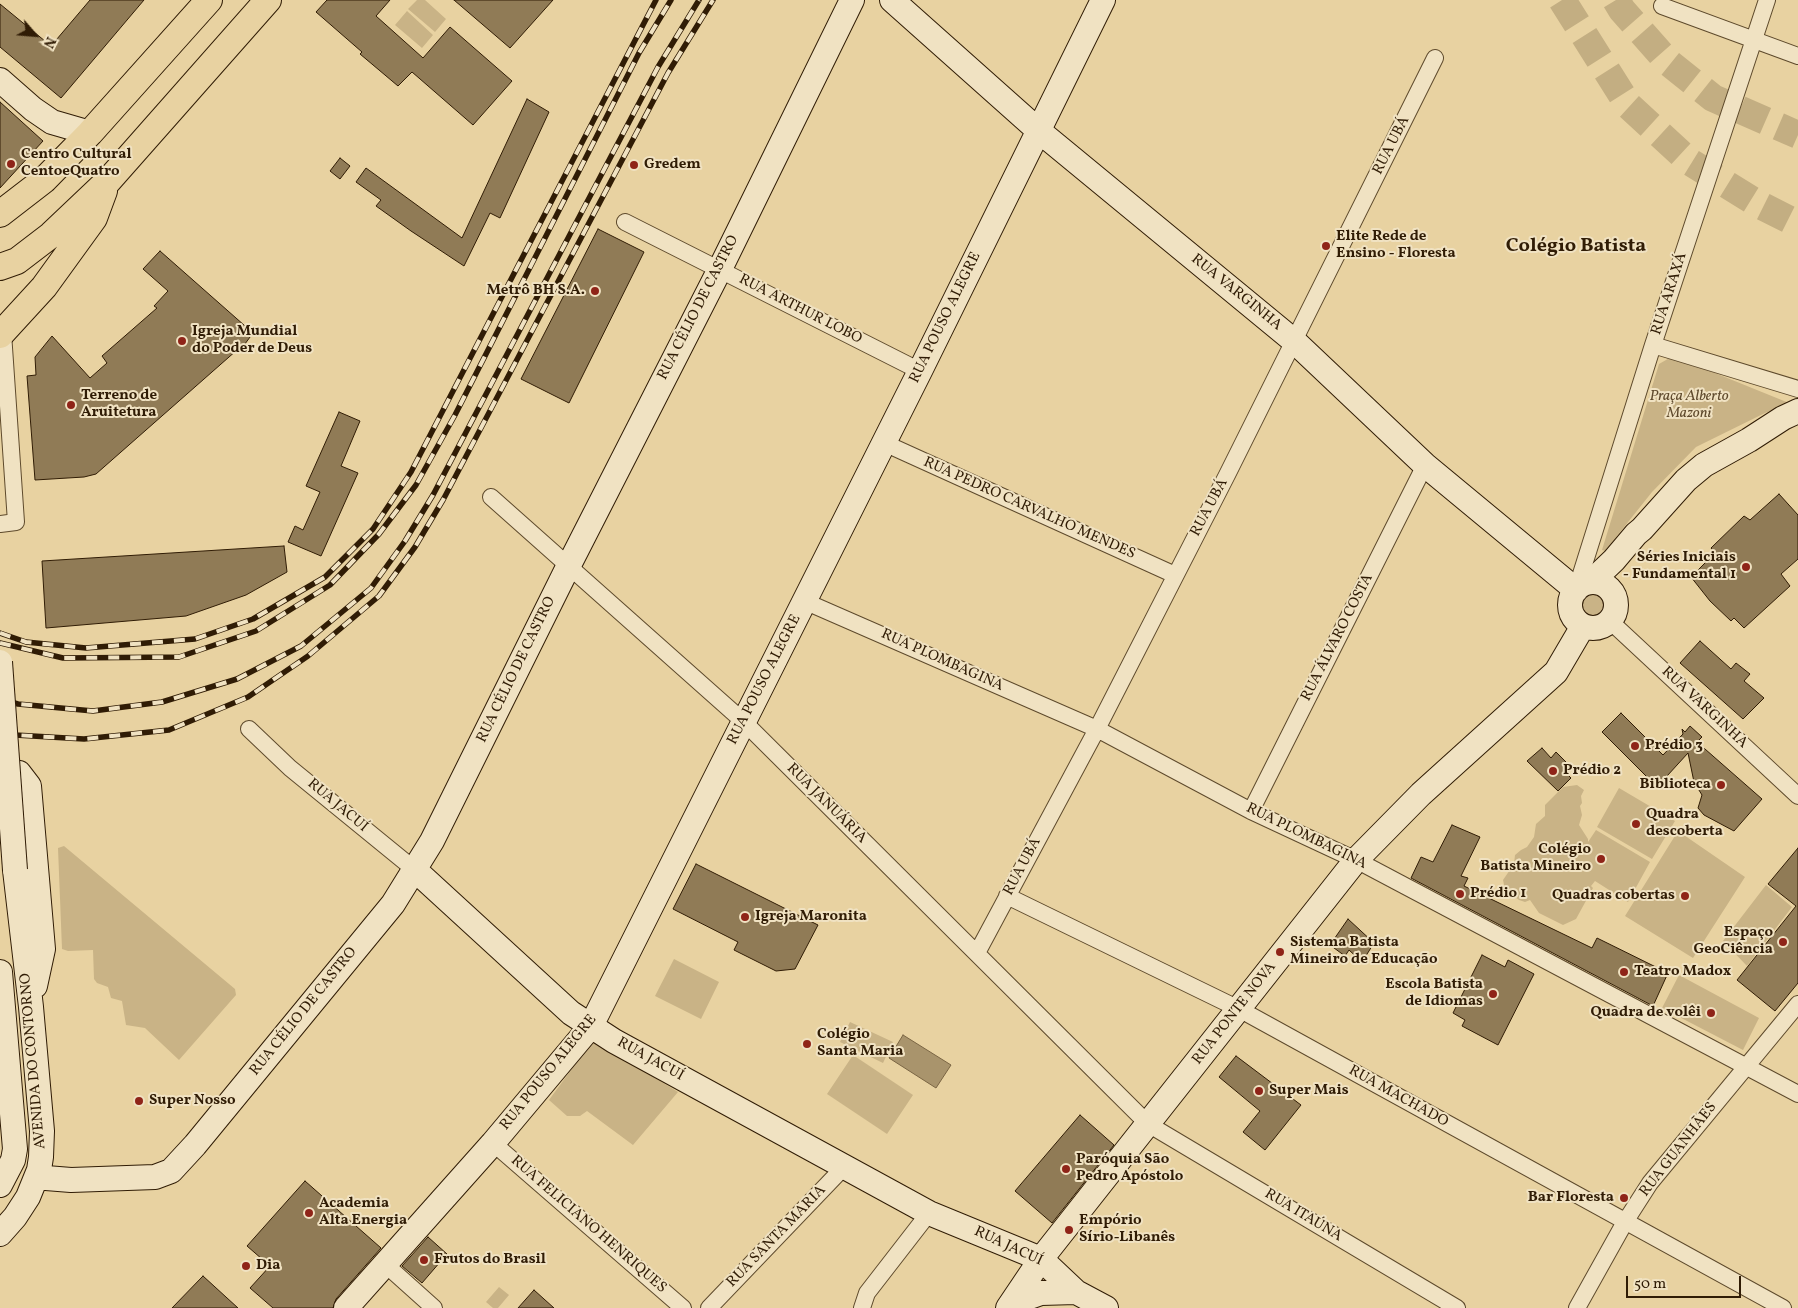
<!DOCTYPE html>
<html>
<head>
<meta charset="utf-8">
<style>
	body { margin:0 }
	#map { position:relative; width:1798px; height:1308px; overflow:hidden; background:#e8d2a1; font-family:Vollkorn,serif }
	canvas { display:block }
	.north { position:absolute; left:10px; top:10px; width:50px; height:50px; -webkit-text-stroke:4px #f0e2c2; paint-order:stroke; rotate:117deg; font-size:14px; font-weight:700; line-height:20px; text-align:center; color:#301c05 }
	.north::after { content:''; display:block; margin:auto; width:18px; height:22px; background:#301c05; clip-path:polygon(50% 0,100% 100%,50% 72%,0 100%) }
	.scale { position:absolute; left:1626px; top:1276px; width:115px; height:22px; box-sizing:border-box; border:2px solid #301c05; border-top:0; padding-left:6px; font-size:15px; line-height:18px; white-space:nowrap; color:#301c05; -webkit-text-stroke:4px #f0e2c2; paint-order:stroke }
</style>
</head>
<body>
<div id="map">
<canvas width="1798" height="1308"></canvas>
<div class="north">N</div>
<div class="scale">50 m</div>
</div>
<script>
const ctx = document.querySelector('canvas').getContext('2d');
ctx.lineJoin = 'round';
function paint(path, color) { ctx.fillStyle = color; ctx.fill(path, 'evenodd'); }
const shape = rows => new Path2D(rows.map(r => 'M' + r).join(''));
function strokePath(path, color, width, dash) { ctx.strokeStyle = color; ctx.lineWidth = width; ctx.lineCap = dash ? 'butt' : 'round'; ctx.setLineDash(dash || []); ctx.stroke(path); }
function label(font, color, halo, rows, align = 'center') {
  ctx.font = font + ' Vollkorn,serif'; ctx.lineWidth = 4; ctx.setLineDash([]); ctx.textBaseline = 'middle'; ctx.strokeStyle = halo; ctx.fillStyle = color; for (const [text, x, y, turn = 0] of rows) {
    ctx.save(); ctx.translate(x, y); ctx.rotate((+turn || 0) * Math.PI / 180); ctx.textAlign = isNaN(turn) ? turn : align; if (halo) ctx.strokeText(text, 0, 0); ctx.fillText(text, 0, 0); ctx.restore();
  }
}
paint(shape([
	[417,0,425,0,446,19,435,32,408,9],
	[407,11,433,35,422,48,395,25],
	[1673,356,1789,403,1765,413,1696,447,1652,492,1605,551,1602,550,1659,364],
	[1599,588,1604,590,1611,600,1610,612,1603,621,1591,623,1580,617,1577,612,1576,600,1579,595],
	[1577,785,1584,790,1581,796,1582,803,1580,806,1582,815,1579,825,1588,839,1588,842,1596,830,1650,862,1628,902,1595,881,1591,886,1593,888,1576,919,1563,925,1539,913,1530,900,1525,902,1519,900,1505,889,1503,880,1514,864,1515,855,1521,850,1527,847,1534,837,1536,824,1545,816,1545,805,1563,787],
	[1619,788,1675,821,1652,859,1597,827],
	[1678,831,1745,877,1693,958,1625,916],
	[64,846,235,989,236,995,179,1060,145,1028,126,1025,122,1001,111,998,108,987,97,983,94,979,93,950,68,951,62,949,58,848],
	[1766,885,1792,907,1747,966,1723,941],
	[674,959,719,982,701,1019,655,996],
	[1679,975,1759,1018,1743,1050,1662,1008],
	[850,1022,893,1042,883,1063,840,1042],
	[593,1040,678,1092,633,1145,587,1111,580,1116,567,1116,549,1100],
	[853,1055,913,1095,887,1134,827,1094],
	[499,1287,509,1295,498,1308,493,1308,486,1302]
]), '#c9b386');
const water = shape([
	[903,1035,951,1065,936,1088,889,1058,903,1035]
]);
paint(water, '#a9946c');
strokePath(water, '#796443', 1);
const building = shape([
	[90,0,144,0,61,98,0,47,0,4,51,46,90,0],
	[327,0,390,0,376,16,423,58,450,27,512,81,473,125,412,72,398,86,360,54,362,52,316,12,327,0],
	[454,0,553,0,510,48,454,0],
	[527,99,549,112,500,218,490,213,464,266,411,231,376,206,381,200,356,182,366,168,462,238,527,99],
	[0,102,43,141,0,188,0,102],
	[340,158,350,166,340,179,330,171,340,158],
	[598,229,644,252,569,403,521,379,598,229],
	[160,251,253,333,239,352,237,350,96,474,84,477,35,480,27,376,36,375,35,357,52,336,90,378,107,363,102,356,157,308,154,306,168,291,143,269,160,251],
	[339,412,360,421,341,466,358,473,321,556,288,542,295,526,303,530,320,492,306,486,339,412],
	[1779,494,1798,515,1798,559,1781,574,1790,586,1744,628,1734,618,1731,621,1710,601,1691,577,1715,553,1711,548,1744,516,1750,520,1779,494],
	[284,546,287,572,246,595,186,616,46,628,42,561,284,546],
	[1700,641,1731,669,1736,663,1750,674,1744,681,1764,698,1743,719,1680,663,1700,641],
	[1621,713,1663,755,1683,734,1682,729,1685,732,1690,726,1702,737,1697,742,1762,799,1734,831,1704,815,1698,808,1702,795,1694,782,1688,753,1657,787,1602,732,1621,713],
	[1542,748,1551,758,1556,752,1572,768,1566,773,1571,778,1558,791,1527,761,1542,748],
	[1452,825,1480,837,1461,876,1468,878,1464,886,1592,948,1597,938,1668,973,1653,1006,1411,878,1421,857,1433,862,1452,825],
	[1798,848,1798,983,1775,1011,1737,980,1796,906,1768,884,1798,848],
	[696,864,818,925,795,969,776,971,734,950,738,942,673,909,696,864],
	[1348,919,1374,943,1362,962,1349,950,1345,956,1330,945,1348,919],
	[1482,955,1505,967,1508,960,1534,974,1498,1045,1462,1026,1465,1020,1453,1013,1482,955],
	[1236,1056,1301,1105,1265,1150,1243,1132,1260,1111,1219,1077,1236,1056],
	[1080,1115,1114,1145,1052,1223,1015,1191,1080,1115],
	[305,1181,381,1248,336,1299,333,1308,273,1308,250,1288,270,1266,247,1246,305,1181],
	[428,1237,447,1254,422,1283,402,1266,428,1237],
	[203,1276,238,1308,172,1308,203,1276],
	[534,1290,554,1308,518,1308,534,1290]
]);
paint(building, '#907b56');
strokePath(building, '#301c05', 1);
strokePath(shape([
	[1562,0,1629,106,1690,162,1760,205,1798,224],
	[1616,0,1622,10,1668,62,1713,98,1798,135]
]), '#c3ae82', 28, [28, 14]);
const street = shape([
	[1662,6,1798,56],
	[625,222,920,371],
	[1653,345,1798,389],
	[884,443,1175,575],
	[491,497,744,722,1148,1124,1457,1308],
	[0,524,16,522,3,333],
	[1576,590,1653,345,1767,0],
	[804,601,1097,729,1251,811,1356,860,1798,1094],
	[1610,621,1798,796],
	[249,729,290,768,415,870],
	[1251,811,1425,465],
	[1007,896,1239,1009,1783,1308],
	[977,953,1097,729,1227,475,1435,58],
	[493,1143,683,1308],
	[385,1264,434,1308],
	[709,1308,845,1166],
	[862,1308,867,1293,929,1213],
	[1577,1308,1625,1222,1650,1183,1798,1004]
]);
const secondary = shape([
	[892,0,1039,131,1294,341,1425,465,1576,590],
	[0,80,33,109,52,122,90,133],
	'1570 605a23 23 0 1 1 46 0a23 23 0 1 1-46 0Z',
	[1591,582,1614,560,1636,534,1642,529,1686,480,1704,465,1749,440,1783,418,1798,411],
	[0,771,19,773,29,786,43,949,35,986],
	[415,870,571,1013,614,1041,929,1213,1041,1259,1076,1292,1106,1308],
	[0,972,15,1149,13,1160,0,1185],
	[39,1170,46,1178,71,1180,155,1177,171,1171,195,1145,393,904,432,841,568,567,720,269,852,0],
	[0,1234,15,1217,28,1197,39,1170,41,1157,42,1131,31,1007,15,870],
	[1012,1303,1041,1293,1076,1292],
	[346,1308,493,1143,591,1026,920,371,1103,0],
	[1008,1308,1041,1259,1356,860,1421,794,1556,672,1583,626]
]);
const primary = shape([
	[0,214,44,180,90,133,209,0],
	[0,267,17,261,51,235,109,180,268,0],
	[0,335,44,287,94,218,104,191]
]);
strokePath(street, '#5e4a2c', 18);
strokePath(secondary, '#301c05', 26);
strokePath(primary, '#301c05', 28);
strokePath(street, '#f0e2c2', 16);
strokePath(secondary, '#f0e2c2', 24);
strokePath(primary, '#e8d2a1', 26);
const rail = shape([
	[0,633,26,642,86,648,195,639,253,619,325,577,373,529,411,472,656,0],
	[0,643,63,658,179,657,256,631,330,585,379,534,416,485,455,415,639,53,671,0],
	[0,699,18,704,93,711,162,702,237,679,301,646,371,588,405,541,433,495,658,67,699,0],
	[0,731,15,735,84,739,169,730,248,697,308,656,379,596,415,547,443,500,668,73,713,0]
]);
strokePath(rail, '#301c05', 5.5);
strokePath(rail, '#f0e2c2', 4, [11]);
const secondaryBridge = shape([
	[0,662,15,870]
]);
strokePath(secondaryBridge, '#301c05', 26, []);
strokePath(secondaryBridge, '#f0e2c2', 24);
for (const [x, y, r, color] of [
	[11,164,5,"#8f2418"],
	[634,165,5,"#8f2418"],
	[1326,246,5,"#8f2418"],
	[595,291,5,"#8f2418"],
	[182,341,5,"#8f2418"],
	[71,405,5,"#8f2418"],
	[1746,567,5,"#8f2418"],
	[1635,746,5,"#8f2418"],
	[1553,771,5,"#8f2418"],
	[1721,785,5,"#8f2418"],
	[1636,824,5,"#8f2418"],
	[1601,859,5,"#8f2418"],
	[1460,894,5,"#8f2418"],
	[1685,896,5,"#8f2418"],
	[745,917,5,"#8f2418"],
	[1783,942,5,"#8f2418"],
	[1280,952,5,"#8f2418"],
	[1624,972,5,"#8f2418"],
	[1493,994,5,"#8f2418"],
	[1711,1013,5,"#8f2418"],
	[807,1044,5,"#8f2418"],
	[1259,1091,5,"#8f2418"],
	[139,1101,5,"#8f2418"],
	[1066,1169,5,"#8f2418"],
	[1624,1198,5,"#8f2418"],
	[309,1213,5,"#8f2418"],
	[1069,1230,5,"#8f2418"],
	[424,1260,5,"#8f2418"],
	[246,1266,5,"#8f2418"]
]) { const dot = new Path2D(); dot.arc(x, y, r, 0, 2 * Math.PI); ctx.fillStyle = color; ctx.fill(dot); strokePath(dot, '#f0e2c2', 2); }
label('15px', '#301c05', '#f0e2c2', [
	["RUA UBÁ",1392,146,-63],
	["RUA VARGINHA",1236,293,39],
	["RUA ARAXÁ",1670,294,-72],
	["RUA CÉLIO DE CASTRO",699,308,-63],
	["RUA ARTHUR LOBO",800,310,27],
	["RUA POUSO ALEGRE",946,318,-64],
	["RUA UBÁ",1210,508,-62],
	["RUA PEDRO CARVALHO MENDES",1029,509,24],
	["RUA ÁLVARO COSTA",1338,638,-63],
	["RUA PLOMBAGINA",942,661,24],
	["RUA CÉLIO DE CASTRO",517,670,-64],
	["RUA POUSO ALEGRE",765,680,-63],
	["RUA VARGINHA",1704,708,43],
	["RUA JANUÁRIA",826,804,45],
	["RUA JACUÍ",337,806,40],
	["RUA PLOMBAGINA",1306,837,26],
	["RUA UBÁ",1023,867,-62],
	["RUA CÉLIO DE CASTRO",304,1012,-51],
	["RUA PONTE NOVA",1235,1014,-52],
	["RUA JACUÍ",650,1060,29],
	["AVENIDA DO CONTORNO",34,1061,-95],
	["RUA POUSO ALEGRE",549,1073,-51],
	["RUA MACHADO",1398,1097,29],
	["RUA GUANHÃES",1679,1150,-52],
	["RUA ITAÚNA",1303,1216,31],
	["RUA FELICIANO HENRIQUES",588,1225,41],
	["RUA SANTA MARIA",777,1237,-46],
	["RUA JACUÍ",1008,1247,25]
]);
label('bold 15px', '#301c05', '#f0e2c2', [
	["Centro Cultural",21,155],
	["CentoeQuatro",21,172],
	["Gredem",644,165],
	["Elite Rede de",1336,237],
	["Ensino - Floresta",1336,254],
	["Metrô BH S.A.",585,291,"right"],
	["Igreja Mundial",192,332],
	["do Poder de Deus",192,349],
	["Terreno de",81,396],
	["Aruitetura",81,413],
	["Séries Iniciais",1736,558,"right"],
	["- Fundamental 1",1736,575,"right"],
	["Prédio 3",1645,746],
	["Prédio 2",1563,771],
	["Biblioteca",1711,785,"right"],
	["Quadra",1646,815],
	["descoberta",1646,832],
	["Colégio",1591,850,"right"],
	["Batista Mineiro",1591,867,"right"],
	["Prédio 1",1470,894],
	["Quadras cobertas",1675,896,"right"],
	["Igreja Maronita",755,917],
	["Espaço",1773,933,"right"],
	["GeoCiência",1773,950,"right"],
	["Sistema Batista",1290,943],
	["Mineiro de Educação",1290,960],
	["Teatro Madox",1634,972],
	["Escola Batista",1483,985,"right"],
	["de Idiomas",1483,1002,"right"],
	["Quadra de volêi",1701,1013,"right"],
	["Colégio",817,1035],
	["Santa Maria",817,1052],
	["Super Mais",1269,1091],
	["Super Nosso",149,1101],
	["Paróquia São",1076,1160],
	["Pedro Apóstolo",1076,1177],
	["Bar Floresta",1614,1198,"right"],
	["Academia",319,1204],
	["Alta Energia",319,1221],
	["Empório",1079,1221],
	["Sírio-Libanês",1079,1238],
	["Frutos do Brasil",434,1260],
	["Dia",256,1266]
], 'left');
label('italic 15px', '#5e492c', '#f0e2c2', [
	["Praça Alberto",1689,397],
	["Mazoni",1689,414]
]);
label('bold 20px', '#301c05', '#f0e2c2', [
	["Colégio Batista",1576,247]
]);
</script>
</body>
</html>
